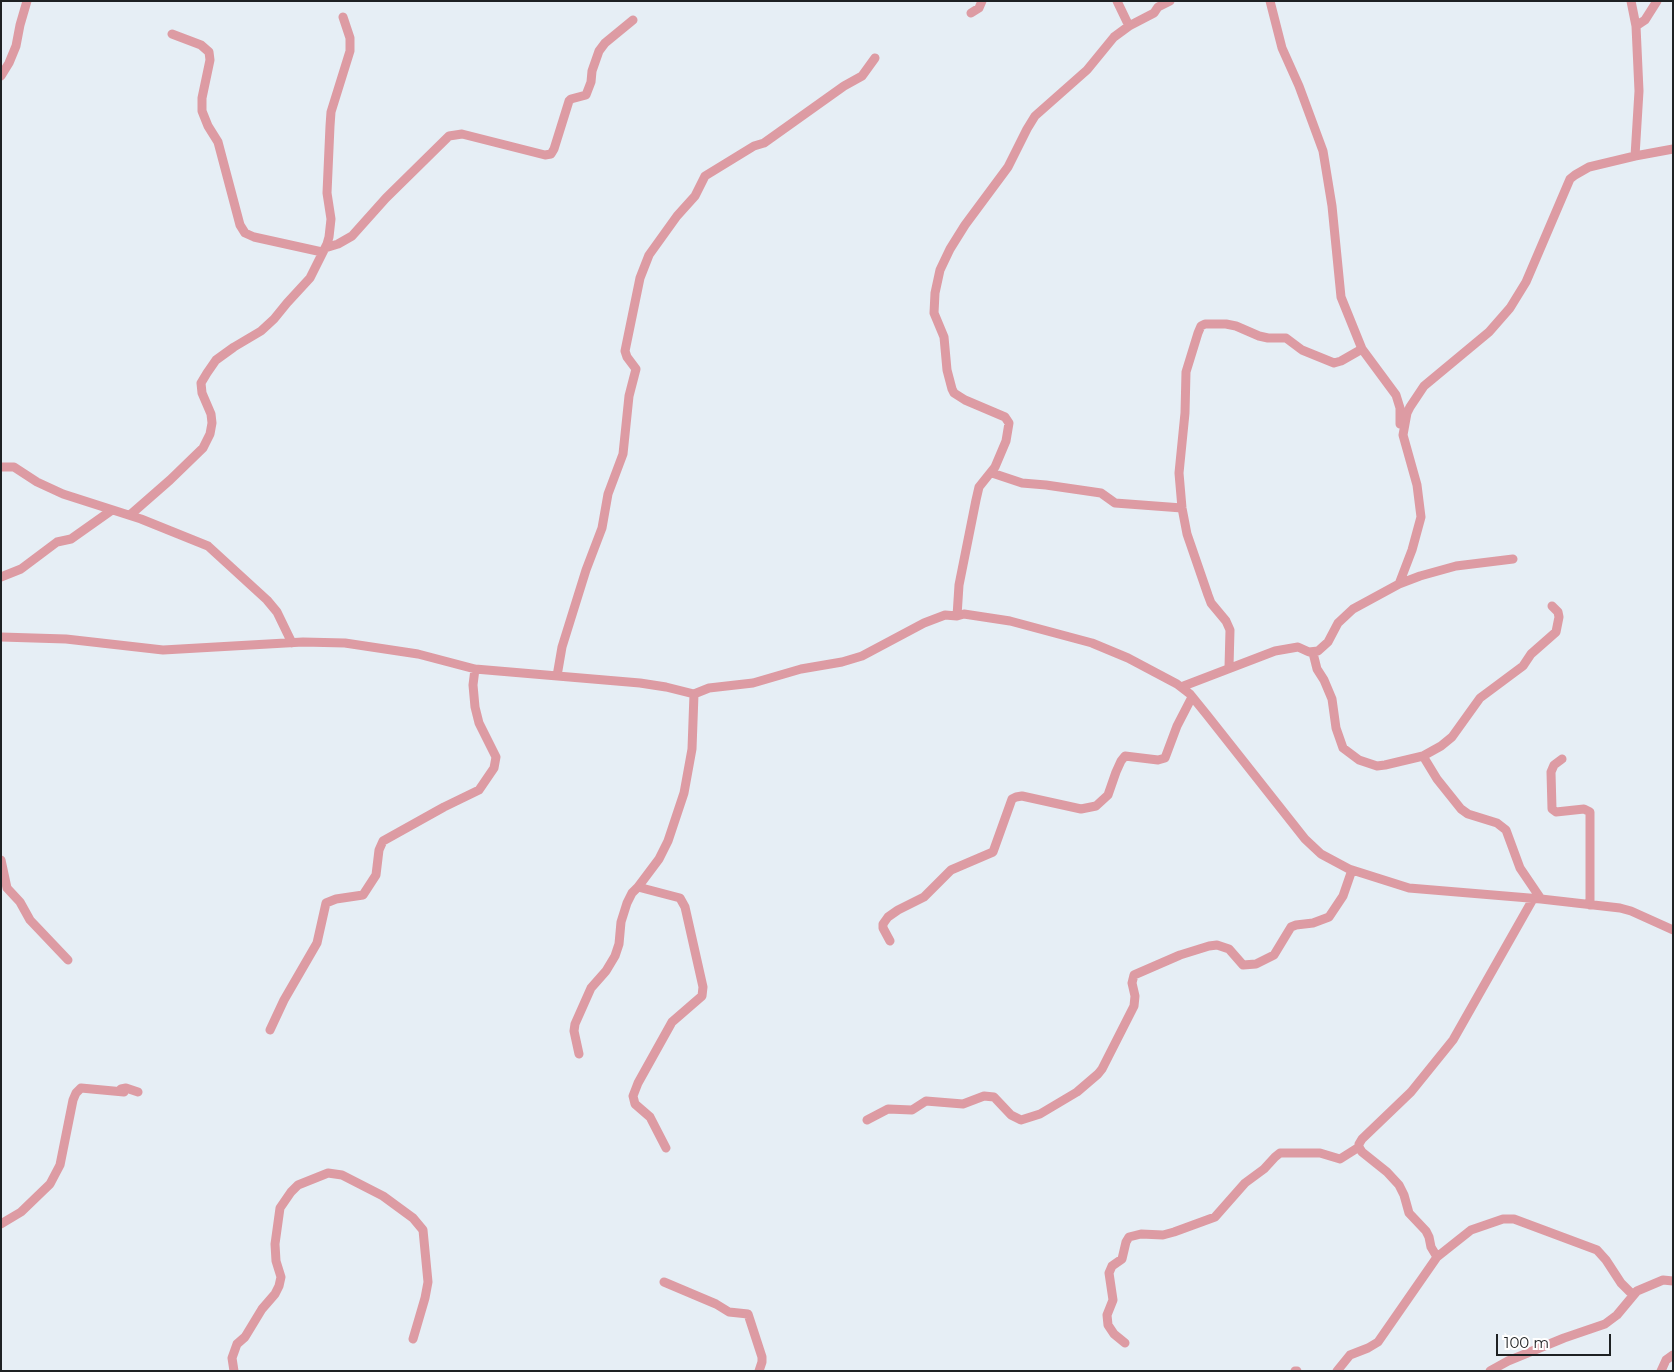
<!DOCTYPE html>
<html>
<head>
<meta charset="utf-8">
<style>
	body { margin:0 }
	#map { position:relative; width:1674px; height:1372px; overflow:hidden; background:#e6eef5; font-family:Montserrat,sans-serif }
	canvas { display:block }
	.frame { position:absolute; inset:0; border:2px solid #1e2123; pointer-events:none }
	.scale { position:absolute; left:1496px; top:1334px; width:115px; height:22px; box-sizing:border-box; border:2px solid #1e2123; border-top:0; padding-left:6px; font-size:15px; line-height:18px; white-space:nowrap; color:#1e2123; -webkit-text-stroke:4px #fff; paint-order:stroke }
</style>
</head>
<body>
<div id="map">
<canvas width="1674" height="1372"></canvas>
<div class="frame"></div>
<div class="scale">100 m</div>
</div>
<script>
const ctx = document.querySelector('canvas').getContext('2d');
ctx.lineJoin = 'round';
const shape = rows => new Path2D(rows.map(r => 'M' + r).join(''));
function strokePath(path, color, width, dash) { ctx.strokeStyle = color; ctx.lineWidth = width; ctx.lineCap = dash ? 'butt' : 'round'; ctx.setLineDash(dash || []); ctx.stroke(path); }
strokePath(shape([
	[1117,1,1129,26],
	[1270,1,1282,48,1299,86,1323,151,1332,206,1341,297,1362,349,1396,395,1400,408,1400,424],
	[971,13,979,8,982,1],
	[1636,26,1645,20,1657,1],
	[172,34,201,45,209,52,210,60,202,98,202,111,208,126,218,142,240,225,245,233,254,237,322,252],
	[1,76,9,63,16,46,20,25,27,1],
	[1635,156,1673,149],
	[325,248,338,244,352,236,386,198,449,136,462,134,545,155,551,154,554,149,569,101,571,99,586,95,591,82,592,71,599,51,605,43,633,20],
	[1,467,14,467,37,482,63,494,141,519,208,546,267,600,277,612,292,643],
	[992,473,1022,483,1046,485,1101,493,1115,503,1182,508],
	[130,515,170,480,203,448,210,434,212,423,211,414,202,393,201,383,207,373,216,360,234,347,261,331,274,319,287,303,310,278,327,244,329,237,331,219,327,193,330,126,331,112,350,51,350,38,343,17],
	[1,577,21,569,57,542,71,539,112,510],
	[1399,584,1420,576,1456,566,1513,559],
	[957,616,959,585,976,500,979,487,995,467,1006,441,1009,423,1005,417,965,400,954,393,952,389,947,370,944,337,934,313,935,293,940,270,950,249,965,225,1008,167,1027,129,1035,116,1087,70,1114,37,1129,26,1154,13,1158,7,1170,1],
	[1,637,66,639,163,650,303,642,345,643,418,654,475,669,640,683,666,687,694,694,709,688,753,683,801,669,842,662,862,656,924,623,945,615,957,616,964,614,1010,621,1092,643,1128,658,1177,684,1190,694,1207,715,1305,839,1321,854,1349,869,1409,888,1541,899,1620,908,1631,911,1673,930],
	[1309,652,1313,653,1317,669,1324,680,1332,699,1336,728,1343,748,1359,760,1377,766,1385,765,1423,756,1441,746,1452,737,1480,698,1523,666,1531,654,1556,632,1559,617,1558,612,1552,606],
	[1229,667,1230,630,1226,621,1211,603,1208,595,1187,534,1182,508,1179,473,1185,413,1186,372,1198,333,1201,326,1205,324,1226,324,1236,326,1259,336,1268,338,1286,338,1302,350,1334,363,1341,361,1362,349],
	[557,676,562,647,586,570,602,528,608,494,623,454,629,396,636,369,627,357,625,351,640,278,649,255,677,216,695,196,705,176,754,146,764,143,844,86,862,76,875,58],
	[1181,687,1275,651,1298,647,1309,652,1318,651,1328,642,1338,623,1353,609,1399,584,1412,550,1421,517,1417,485,1403,435,1407,413,1410,407,1424,386,1489,332,1510,308,1526,282,1570,179,1575,175,1589,167,1635,156,1639,91,1636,26,1631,1],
	[1423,756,1437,779,1461,809,1468,814,1497,823,1506,830,1520,868,1541,899],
	[1562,759,1554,765,1551,772,1552,809,1556,812,1584,809,1590,812,1590,905],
	[1,860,7,888,20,902,30,920,68,960],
	[890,941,883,928,883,924,888,917,898,910,924,897,951,870,993,852,1012,799,1016,797,1022,796,1081,809,1096,806,1108,795,1116,772,1121,761,1125,756,1158,760,1165,758,1177,726,1192,697],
	[270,1030,284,1000,317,943,326,903,336,899,363,895,376,875,379,850,383,841,444,807,479,790,494,768,496,757,479,723,475,707,473,685,475,669],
	[579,1054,574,1031,575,1024,591,988,606,971,615,956,619,944,621,922,627,903,632,893,638,887],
	[867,1120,888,1109,912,1110,926,1101,963,1104,984,1096,994,1097,1011,1115,1021,1120,1040,1114,1077,1092,1098,1074,1102,1069,1134,1006,1135,996,1132,983,1134,975,1180,955,1209,946,1217,945,1229,949,1243,965,1256,964,1274,955,1291,927,1296,925,1313,923,1329,917,1343,896,1352,870],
	[666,1148,650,1117,635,1104,633,1096,638,1083,672,1022,702,996,703,987,685,907,680,898,638,887,659,859,668,841,684,793,692,749,694,694],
	[1,1224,21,1212,50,1184,60,1165,73,1100,76,1093,81,1088,124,1092,121,1089,126,1088,138,1092],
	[1437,1257,1431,1247,1429,1237,1426,1231,1409,1213,1404,1195,1399,1185,1387,1172,1362,1152,1359,1147,1359,1144,1362,1139,1411,1092,1453,1040,1533,899],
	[664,1282,716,1304,729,1312,748,1314,762,1357,762,1362,759,1371],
	[1125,1343,1114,1334,1108,1325,1107,1315,1113,1300,1109,1273,1112,1266,1122,1259,1126,1242,1129,1237,1141,1234,1163,1235,1174,1232,1215,1217,1245,1183,1264,1169,1275,1157,1280,1153,1320,1153,1340,1159,1359,1147],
	[234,1371,232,1358,237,1344,245,1337,262,1309,275,1294,279,1286,281,1277,276,1261,275,1244,280,1208,291,1192,298,1185,328,1173,342,1175,383,1196,413,1218,423,1230,428,1282,425,1298,413,1339],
	[1295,1371,1297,1371],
	[1337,1371,1350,1355,1368,1348,1378,1342,1437,1257,1471,1230,1503,1219,1514,1219,1597,1250,1606,1260,1621,1283,1633,1295],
	[1490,1371,1508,1361,1564,1338,1605,1324,1617,1315,1637,1291,1663,1280,1673,1281],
	[1661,1371,1666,1360,1673,1355]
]), '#dd9ba3', 9);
</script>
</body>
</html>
